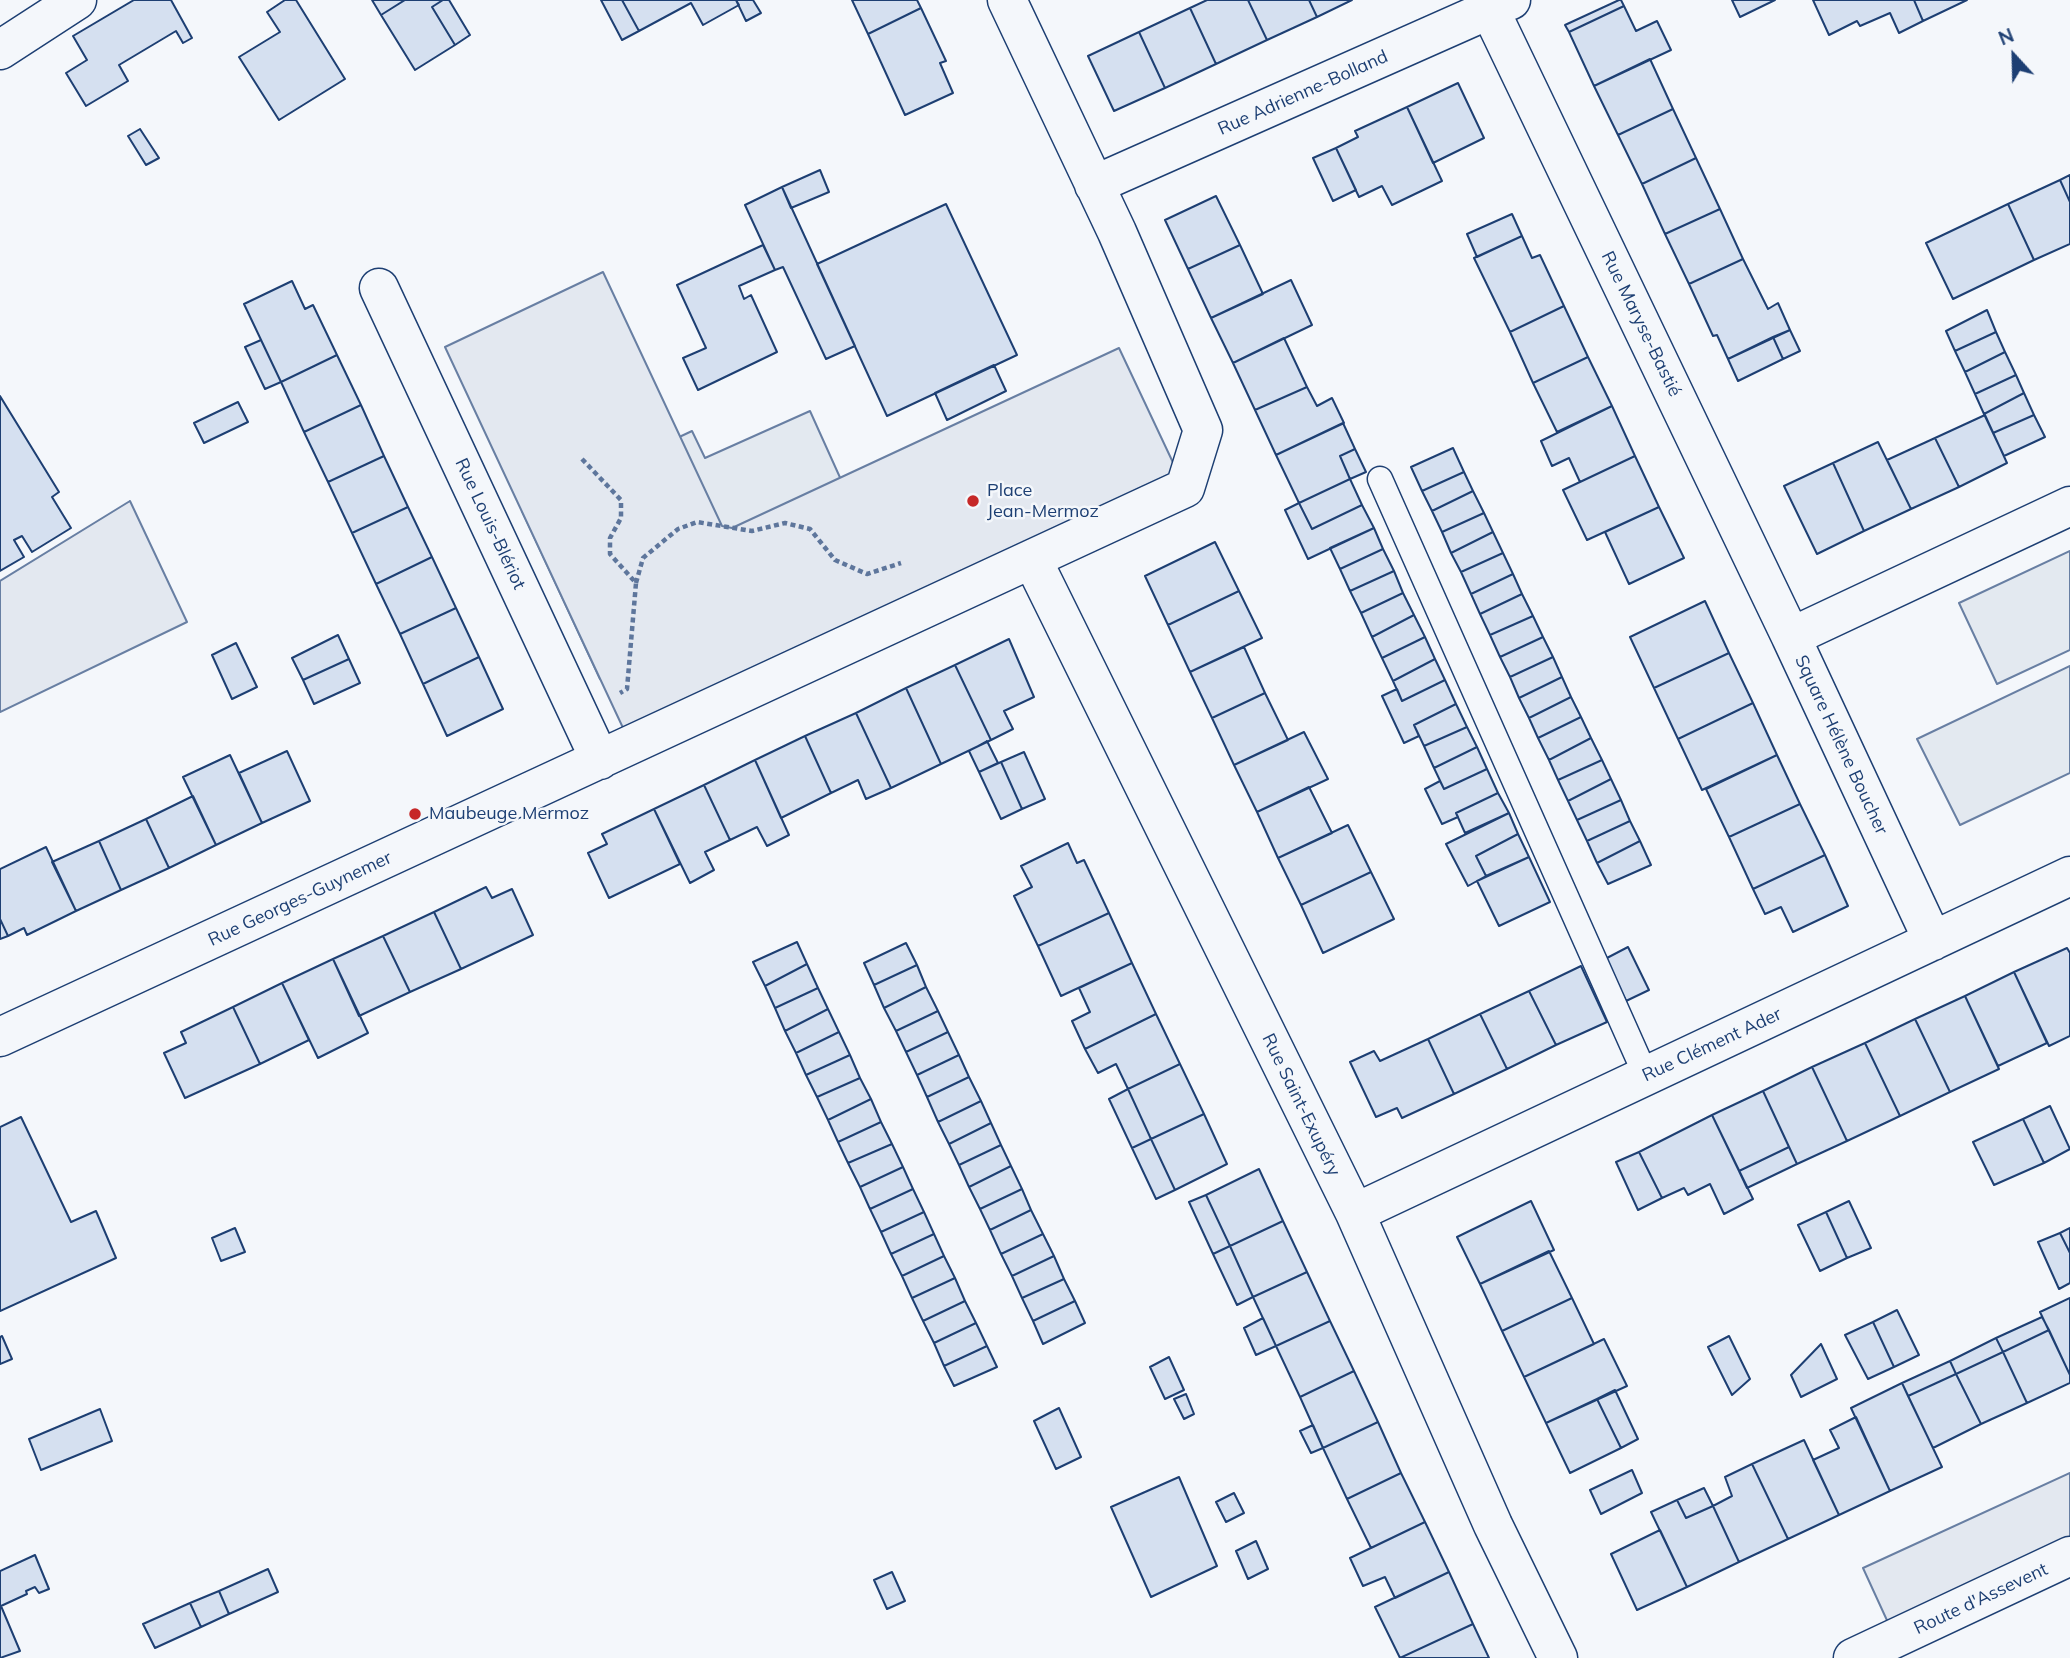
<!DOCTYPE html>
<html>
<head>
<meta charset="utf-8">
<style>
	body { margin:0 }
	#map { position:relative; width:2070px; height:1658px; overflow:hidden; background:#f4f7fb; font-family:Mulish,sans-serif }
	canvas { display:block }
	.north { position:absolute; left:1979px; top:21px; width:70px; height:70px; -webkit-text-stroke:5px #f4f7fb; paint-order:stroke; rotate:338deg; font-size:19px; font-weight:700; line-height:28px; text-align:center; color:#1d3f73 }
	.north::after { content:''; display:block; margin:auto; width:24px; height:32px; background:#1d3f73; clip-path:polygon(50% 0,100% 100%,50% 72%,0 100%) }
</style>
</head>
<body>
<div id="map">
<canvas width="2070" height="1658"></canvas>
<div class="north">N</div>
</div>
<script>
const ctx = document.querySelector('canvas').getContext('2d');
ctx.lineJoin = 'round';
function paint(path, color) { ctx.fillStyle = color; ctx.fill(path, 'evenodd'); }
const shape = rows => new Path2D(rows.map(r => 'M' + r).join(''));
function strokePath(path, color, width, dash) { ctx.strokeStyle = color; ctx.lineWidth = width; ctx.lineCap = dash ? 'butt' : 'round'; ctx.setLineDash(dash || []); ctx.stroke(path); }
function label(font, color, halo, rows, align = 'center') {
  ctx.font = font + ' Mulish,sans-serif'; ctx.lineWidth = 5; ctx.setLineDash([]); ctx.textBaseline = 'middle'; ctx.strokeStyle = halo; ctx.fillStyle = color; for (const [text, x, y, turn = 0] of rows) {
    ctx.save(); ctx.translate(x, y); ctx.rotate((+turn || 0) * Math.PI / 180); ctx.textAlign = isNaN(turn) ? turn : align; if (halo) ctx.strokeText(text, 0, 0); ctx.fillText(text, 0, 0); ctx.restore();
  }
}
const green = shape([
	[810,411,870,544,600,679,522,511,692,431,705,458,810,411],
	[2070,551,2070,650,1997,684,1959,603,2070,551],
	[2070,666,2070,773,1960,825,1917,739,2070,666]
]);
paint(green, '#e3e9f0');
strokePath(green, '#687fa3', 2);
const parking = shape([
	[603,272,722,526,732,528,1119,348,1185,488,631,745,445,347,603,272],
	[130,501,187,622,0,712,0,581,130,501],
	[2070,1473,2070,1556,1896,1640,1863,1568,2070,1473]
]);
paint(parking, '#e3e8f0');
strokePath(parking, '#687fa3', 2);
const building = shape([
	[134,0,171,0,192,38,183,43,176,31,119,65,128,81,86,106,66,73,87,60,73,36,134,0],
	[285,0,296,0,345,79,279,120,239,57,280,32,267,12,285,0],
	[372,0,405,0,381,15,372,0],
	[405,0,443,0,432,7,455,45,415,70,381,15,405,0],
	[443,0,449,0,470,35,455,45,432,7,443,0],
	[601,0,622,0,639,31,622,40,601,0],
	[622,0,736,0,739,5,703,25,691,3,639,31,622,0],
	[736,0,753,0,761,13,746,21,736,0],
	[852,0,917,0,921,8,868,34,852,0],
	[1207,0,1248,0,1267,40,1216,64,1190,8,1207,0],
	[1248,0,1309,0,1317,17,1267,40,1248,0],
	[1309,0,1352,0,1317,17,1309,0],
	[1619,0,1621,0,1624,6,1569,32,1565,25,1619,0],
	[1732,0,1775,0,1740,17,1732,0],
	[1813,0,1914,0,1923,21,1899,33,1890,13,1860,26,1857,21,1829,35,1813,0],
	[1914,0,1967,0,1923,21,1914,0],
	[1624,6,1636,31,1657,21,1671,50,1594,86,1569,32,1624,6],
	[921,8,946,61,940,63,953,93,905,115,868,34,921,8],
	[1190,8,1216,64,1165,88,1139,32,1190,8],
	[1139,32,1165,88,1114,111,1088,56,1139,32],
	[1650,59,1673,109,1618,135,1594,86,1650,59],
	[1458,83,1484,138,1433,163,1407,107,1458,83],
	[1407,107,1442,181,1392,205,1382,186,1359,197,1336,148,1358,137,1355,131,1407,107],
	[1673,109,1696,158,1642,184,1618,135,1673,109],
	[140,129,159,158,146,165,128,136,140,129],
	[1336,148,1356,190,1333,201,1313,158,1336,148],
	[1696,158,1720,209,1665,234,1642,184,1696,158],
	[820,170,829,192,791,208,782,187,820,170],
	[2070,175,2070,202,2060,180,2070,175],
	[2060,180,2070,202,2070,244,2034,260,2008,204,2060,180],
	[782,187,855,346,826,359,783,267,775,270,745,205,782,187],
	[1216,196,1240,245,1188,269,1165,220,1216,196],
	[946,204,1017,355,887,416,817,264,946,204],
	[2008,204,2034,260,1953,299,1926,243,2008,204],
	[1720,209,1743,259,1689,284,1665,234,1720,209],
	[1512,214,1522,236,1477,257,1467,234,1512,214],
	[1522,236,1532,258,1540,255,1564,306,1510,332,1474,258,1522,236],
	[763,245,775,270,739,286,744,299,751,295,777,352,698,390,683,358,706,348,677,285,763,245],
	[1240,245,1263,294,1211,318,1188,269,1240,245],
	[1743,259,1768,309,1778,303,1790,330,1728,359,1717,335,1713,336,1689,284,1743,259],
	[1291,280,1312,325,1233,363,1211,318,1291,280],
	[292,281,305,309,313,305,337,355,281,382,244,304,292,281],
	[1564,306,1588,357,1533,383,1510,332,1564,306],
	[1987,310,1996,332,1955,351,1946,331,1987,310],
	[1790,330,1800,351,1783,359,1773,337,1790,330],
	[1996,332,2005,352,1965,372,1955,351,1996,332],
	[1773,337,1783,359,1738,381,1728,359,1773,337],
	[1284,338,1307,387,1255,410,1233,363,1284,338],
	[261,340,281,382,265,389,245,347,261,340],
	[2005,352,2016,375,1975,394,1965,372,2005,352],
	[337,355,361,405,304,432,281,382,337,355],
	[1588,357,1612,406,1557,432,1533,383,1588,357],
	[994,365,1006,391,947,420,935,393,994,365],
	[2016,375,2024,393,1984,414,1975,394,2016,375],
	[1307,387,1317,406,1332,398,1344,423,1276,455,1255,410,1307,387],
	[2024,393,2034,415,1993,433,1984,414,2024,393],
	[0,396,59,492,52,497,71,528,32,552,22,536,14,540,24,557,0,571,0,396],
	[238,402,248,422,204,443,194,423,238,402],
	[361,405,384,456,328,482,304,432,361,405],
	[1612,406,1635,456,1580,482,1569,458,1552,466,1541,441,1612,406],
	[1985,415,2007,463,1959,487,1935,438,1985,415],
	[2034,415,2045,437,2004,456,1993,433,2034,415],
	[1343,423,1355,449,1340,456,1350,479,1299,503,1276,455,1343,423],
	[1935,438,1959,487,1911,509,1887,460,1935,438],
	[1878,442,1911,509,1864,531,1833,463,1878,442],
	[1453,448,1464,472,1422,491,1411,467,1453,448],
	[1355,449,1366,472,1350,479,1340,456,1355,449],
	[384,456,408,507,352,533,328,482,384,456],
	[1635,456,1659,507,1587,540,1563,490,1635,456],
	[1833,463,1864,531,1817,554,1784,486,1833,463],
	[1464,472,1473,491,1432,511,1422,491,1464,472],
	[1350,479,1362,505,1312,529,1299,503,1350,479],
	[1473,491,1484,513,1442,532,1432,511,1473,491],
	[1299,503,1312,529,1362,505,1374,528,1308,559,1285,510,1299,503],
	[408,507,432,557,376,584,352,533,408,507],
	[1659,507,1684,558,1629,584,1605,532,1659,507],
	[1484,513,1493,532,1451,553,1442,532,1484,513],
	[1374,528,1383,549,1340,569,1330,548,1374,528],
	[1493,532,1503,553,1461,572,1451,553,1493,532],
	[1215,542,1239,591,1168,625,1145,576,1215,542],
	[1383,549,1394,571,1350,591,1340,569,1383,549],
	[1503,553,1513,574,1471,594,1461,572,1503,553],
	[432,557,456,608,400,634,376,584,432,557],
	[1394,571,1403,593,1361,613,1350,591,1394,571],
	[1513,574,1522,594,1480,614,1471,594,1513,574],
	[1239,591,1262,638,1190,672,1168,625,1239,591],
	[1403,593,1414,615,1372,637,1361,613,1403,593],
	[1522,594,1533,616,1490,635,1480,614,1522,594],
	[1705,601,1729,653,1654,688,1630,637,1705,601],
	[456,608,479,657,423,684,400,634,456,608],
	[1414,615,1425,637,1382,658,1372,637,1414,615],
	[1533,616,1543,637,1500,657,1490,635,1533,616],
	[338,635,349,659,303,680,292,658,338,635],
	[1425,637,1435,659,1393,681,1382,658,1425,637],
	[1543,637,1553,657,1510,677,1500,657,1543,637],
	[1009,639,1034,697,1004,711,1013,729,991,740,955,665,1009,639],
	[236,643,257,687,232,699,212,655,236,643],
	[1244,647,1265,693,1212,718,1190,672,1244,647],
	[1729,653,1753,703,1678,739,1654,688,1729,653],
	[479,657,503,709,447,736,423,684,479,657],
	[1553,657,1562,677,1519,698,1510,677,1553,657],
	[349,659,360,683,314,704,303,680,349,659],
	[1435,659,1445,680,1402,701,1393,681,1435,659],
	[955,665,991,740,941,764,906,688,955,665],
	[1562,677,1571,697,1529,718,1519,698,1562,677],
	[1445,680,1456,704,1414,725,1419,736,1404,743,1382,696,1397,689,1402,701,1445,680],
	[906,688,941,764,891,788,856,713,906,688],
	[1265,693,1288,740,1234,765,1212,718,1265,693],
	[1571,697,1581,717,1538,738,1529,718,1571,697],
	[1753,703,1777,755,1702,790,1678,739,1753,703],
	[1456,704,1467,727,1424,746,1414,725,1456,704],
	[856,713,891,788,866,799,858,780,831,793,805,736,856,713],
	[1581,717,1591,738,1549,760,1538,738,1581,717],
	[1467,727,1477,747,1434,768,1424,746,1467,727],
	[1304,732,1328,779,1257,812,1234,765,1304,732],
	[805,736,831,793,781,818,755,760,805,736],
	[1591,738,1602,760,1558,780,1549,760,1591,738],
	[987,741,998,763,979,772,969,751,987,741],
	[1477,747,1487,769,1444,789,1434,768,1477,747],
	[287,751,310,801,262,823,239,773,287,751],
	[1024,752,1045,799,1022,809,1001,762,1024,752],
	[230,755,262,823,216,845,183,777,230,755],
	[1777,755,1800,804,1729,837,1706,789,1777,755],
	[755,760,789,835,767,846,757,827,730,840,704,785,755,760],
	[1602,760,1611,779,1568,801,1558,780,1602,760],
	[1001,762,1022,809,1001,819,979,772,1001,762],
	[1487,769,1498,793,1456,813,1458,817,1442,824,1425,789,1440,781,1444,789,1487,769],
	[1611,779,1621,800,1577,820,1568,801,1611,779],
	[704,785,730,840,705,852,714,870,690,883,654,809,704,785],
	[1309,787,1332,833,1278,858,1257,812,1309,787],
	[1498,793,1509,813,1465,833,1456,813,1498,793],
	[193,796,216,845,169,868,146,819,193,796],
	[1621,800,1630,821,1587,841,1577,820,1621,800],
	[1800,804,1825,855,1753,889,1729,837,1800,804],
	[654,809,680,864,609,898,588,853,607,844,602,834,654,809],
	[1509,813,1518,834,1476,856,1486,876,1468,886,1446,844,1509,813],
	[146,819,169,868,121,890,99,841,146,819],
	[1630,821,1640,841,1597,863,1587,841,1630,821],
	[1348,825,1371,872,1301,905,1278,858,1348,825],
	[1518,834,1529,857,1486,876,1476,856,1518,834],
	[99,841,121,890,76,911,52,862,99,841],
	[1640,841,1651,865,1608,884,1597,863,1640,841],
	[1068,843,1077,863,1084,860,1109,913,1038,946,1014,896,1032,887,1021,866,1068,843],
	[46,847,76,911,27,935,24,928,8,936,0,919,0,869,46,847],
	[1825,855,1848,906,1793,932,1781,907,1765,914,1753,889,1825,855],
	[1529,857,1550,902,1499,926,1477,881,1529,857],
	[1371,872,1394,919,1323,953,1301,905,1371,872],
	[486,887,492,898,512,889,533,935,461,969,434,912,486,887],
	[434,912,461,969,410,992,383,936,434,912],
	[1109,913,1132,963,1061,996,1038,946,1109,913],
	[0,919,8,936,0,939,0,919],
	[383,936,410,992,359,1016,333,959,383,936],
	[797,942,807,964,765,986,753,962,797,942],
	[906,943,917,965,874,985,864,963,906,943],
	[1628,947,1649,990,1626,1001,1605,959,1628,947],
	[2067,948,2070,953,2070,1036,2049,1046,2014,972,2067,948],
	[333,959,368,1033,318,1058,282,983,333,959],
	[1132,963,1156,1014,1085,1049,1072,1021,1090,1012,1079,988,1132,963],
	[807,964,818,988,775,1008,765,986,807,964],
	[917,965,926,987,884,1008,874,985,917,965],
	[1581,966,1607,1022,1556,1045,1529,991,1581,966],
	[2014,972,2047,1043,1998,1066,1965,996,2014,972],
	[282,983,309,1040,260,1064,233,1007,282,983],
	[926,987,938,1011,896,1031,884,1008,926,987],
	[818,988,828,1009,785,1031,775,1008,818,988],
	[1529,991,1556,1045,1507,1069,1480,1014,1529,991],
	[1965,996,1999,1069,1950,1092,1915,1019,1965,996],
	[233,1007,260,1064,185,1098,164,1053,186,1043,181,1032,233,1007],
	[828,1009,839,1032,796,1053,785,1031,828,1009],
	[938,1011,948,1032,906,1052,896,1031,938,1011],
	[1156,1014,1180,1064,1128,1089,1116,1064,1098,1073,1085,1049,1156,1014],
	[1480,1014,1507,1069,1454,1094,1428,1039,1480,1014],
	[1915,1019,1950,1092,1900,1116,1865,1043,1915,1019],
	[839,1032,850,1055,806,1075,796,1053,839,1032],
	[948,1032,959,1055,917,1075,906,1052,948,1032],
	[1428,1039,1454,1094,1402,1118,1397,1108,1376,1117,1350,1062,1374,1051,1380,1061,1428,1039],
	[1865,1043,1900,1116,1847,1141,1812,1067,1865,1043],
	[850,1055,860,1078,817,1097,806,1075,850,1055],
	[959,1055,969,1077,927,1097,917,1075,959,1055],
	[1180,1064,1204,1114,1151,1139,1128,1089,1180,1064],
	[1812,1067,1847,1141,1797,1164,1763,1091,1812,1067],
	[969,1077,981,1101,938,1122,927,1097,969,1077],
	[860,1078,871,1099,828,1120,817,1097,860,1078],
	[1128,1089,1151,1139,1132,1148,1109,1099,1128,1089],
	[1763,1091,1789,1147,1739,1171,1712,1115,1763,1091],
	[871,1099,881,1122,838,1142,828,1120,871,1099],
	[981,1101,991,1123,949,1144,938,1122,981,1101],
	[2050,1106,2070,1149,2044,1163,2023,1119,2050,1106],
	[1204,1114,1227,1164,1175,1190,1151,1139,1204,1114],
	[1712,1115,1753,1199,1724,1214,1710,1184,1688,1195,1684,1188,1662,1198,1639,1152,1712,1115],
	[21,1117,71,1222,96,1211,116,1258,0,1311,0,1127,21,1117],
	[2023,1119,2044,1163,1994,1185,1973,1142,2023,1119],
	[881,1122,892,1144,848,1163,838,1142,881,1122],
	[991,1123,1001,1145,959,1165,949,1144,991,1123],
	[1151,1139,1175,1190,1156,1199,1132,1148,1151,1139],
	[892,1144,903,1167,860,1187,848,1163,892,1144],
	[1001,1145,1011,1166,969,1187,959,1165,1001,1145],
	[1789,1147,1797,1164,1747,1188,1739,1171,1789,1147],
	[1639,1152,1662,1198,1638,1210,1616,1162,1639,1152],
	[1011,1166,1022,1189,980,1209,969,1187,1011,1166],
	[903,1167,913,1189,870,1209,860,1187,903,1167],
	[1259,1169,1283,1221,1230,1246,1206,1195,1259,1169],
	[913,1189,924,1212,881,1232,870,1209,913,1189],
	[1022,1189,1031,1210,990,1230,980,1209,1022,1189],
	[1206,1195,1230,1246,1213,1254,1189,1202,1206,1195],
	[1531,1201,1554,1250,1480,1284,1457,1237,1531,1201],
	[1849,1201,1871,1248,1847,1258,1826,1212,1849,1201],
	[1031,1210,1043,1234,1001,1254,990,1230,1031,1210],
	[924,1212,934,1234,891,1254,881,1232,924,1212],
	[1826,1212,1847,1258,1820,1271,1798,1225,1826,1212],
	[1283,1221,1307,1272,1253,1297,1230,1246,1283,1221],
	[235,1228,245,1252,221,1261,212,1238,235,1228],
	[2070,1228,2070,1253,2060,1233,2070,1228],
	[2060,1233,2070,1253,2070,1283,2059,1289,2038,1242,2060,1233],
	[934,1234,944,1256,902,1276,891,1254,934,1234],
	[1043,1234,1054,1256,1012,1276,1001,1254,1043,1234],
	[1230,1246,1253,1297,1237,1305,1213,1254,1230,1246],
	[1549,1251,1572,1298,1502,1331,1480,1284,1549,1251],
	[944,1256,955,1278,912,1298,902,1276,944,1256],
	[1054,1256,1064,1279,1022,1298,1012,1276,1054,1256],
	[1307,1272,1330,1321,1276,1346,1253,1297,1307,1272],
	[955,1278,965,1301,923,1321,912,1298,955,1278],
	[1064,1279,1075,1301,1033,1321,1022,1298,1064,1279],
	[1572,1298,1594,1344,1524,1377,1502,1331,1572,1298],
	[2070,1298,2070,1375,2040,1312,2070,1298],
	[965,1301,976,1323,934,1343,923,1321,965,1301],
	[1075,1301,1085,1323,1043,1344,1033,1321,1075,1301],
	[1897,1310,1919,1355,1894,1367,1873,1322,1897,1310],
	[2042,1317,2049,1330,2003,1352,1996,1338,2042,1317],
	[1263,1318,1276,1346,1256,1355,1244,1328,1263,1318],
	[1330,1321,1354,1371,1300,1397,1276,1346,1330,1321],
	[1873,1322,1894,1367,1868,1379,1845,1335,1873,1322],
	[976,1323,987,1346,944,1366,934,1343,976,1323],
	[2049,1330,2070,1375,2070,1383,2027,1403,2003,1352,2049,1330],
	[2,1336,12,1359,0,1364,0,1337,2,1336],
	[1729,1336,1750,1379,1732,1395,1708,1347,1729,1336],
	[1996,1338,2003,1352,1956,1374,1950,1361,1996,1338],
	[1604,1339,1627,1386,1546,1423,1524,1377,1604,1339],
	[1821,1344,1837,1379,1801,1397,1791,1375,1821,1344],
	[987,1346,997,1367,954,1386,944,1366,987,1346],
	[2003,1352,2027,1403,1981,1424,1956,1374,2003,1352],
	[1169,1357,1184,1390,1165,1399,1150,1367,1169,1357],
	[1950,1361,1956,1374,1908,1396,1902,1383,1950,1361],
	[1354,1371,1378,1422,1323,1448,1300,1397,1354,1371],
	[1956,1374,1981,1424,1933,1448,1908,1396,1956,1374],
	[1902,1383,1942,1467,1890,1491,1851,1408,1902,1383],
	[1615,1390,1638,1439,1621,1448,1597,1399,1615,1390],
	[1186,1394,1194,1414,1184,1419,1174,1399,1186,1394],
	[1597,1399,1621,1448,1570,1473,1546,1423,1597,1399],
	[1059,1408,1081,1457,1056,1469,1034,1421,1059,1408],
	[100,1409,112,1441,41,1470,29,1439,100,1409],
	[1856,1417,1890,1491,1839,1515,1813,1460,1839,1448,1830,1430,1856,1417],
	[1378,1422,1401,1473,1347,1499,1323,1448,1378,1422],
	[1313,1425,1323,1448,1311,1453,1300,1431,1313,1425],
	[1804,1440,1839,1515,1788,1539,1752,1464,1804,1440],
	[1752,1464,1788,1539,1739,1562,1713,1506,1732,1496,1725,1477,1752,1464],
	[1632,1470,1642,1493,1601,1514,1590,1490,1632,1470],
	[1401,1473,1425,1522,1371,1548,1347,1499,1401,1473],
	[1179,1477,1217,1566,1151,1597,1111,1507,1179,1477],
	[1704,1488,1713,1506,1686,1518,1677,1500,1704,1488],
	[1234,1493,1244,1513,1226,1522,1216,1502,1234,1493],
	[1677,1500,1686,1518,1713,1506,1739,1562,1687,1587,1651,1512,1677,1500],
	[1425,1522,1449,1572,1395,1598,1385,1577,1363,1586,1350,1558,1425,1522],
	[1660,1530,1687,1587,1637,1610,1611,1554,1660,1530],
	[1256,1541,1268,1569,1248,1579,1236,1551,1256,1541],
	[35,1555,49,1589,39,1593,35,1587,26,1591,27,1594,1,1606,20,1651,0,1658,0,1571,35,1555],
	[268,1569,278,1592,229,1614,219,1591,268,1569],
	[892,1572,905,1601,887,1609,874,1580,892,1572],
	[1449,1572,1473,1624,1400,1658,1375,1607,1449,1572],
	[219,1591,229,1614,201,1627,190,1603,219,1591],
	[190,1603,201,1627,155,1648,143,1624,190,1603],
	[1473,1624,1489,1658,1400,1658,1473,1624]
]);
paint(building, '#d5e0f0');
strokePath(building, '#1d3f73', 2);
const service = shape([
	[1380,479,1646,1076]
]);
const minor = shape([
	[1490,10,1791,637],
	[0,50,77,0],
	[1094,185,1511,0],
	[379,288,600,760],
	[1032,559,1355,1213,1493,1525,1558,1658],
	[1933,941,1791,637,2070,506],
	[0,1037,1185,488,1203,430,1117,232,1007,0],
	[1355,1213,2070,876]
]);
const tertiary = shape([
	[1853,1658,2070,1556]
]);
strokePath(service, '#1d3f73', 27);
strokePath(minor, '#1d3f73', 41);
strokePath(tertiary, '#1d3f73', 41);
strokePath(shape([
	[582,459,621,500,621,518,610,538,610,554,636,583,627,689,620,693],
	[636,583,643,558,678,529,697,522,752,531,785,523,810,529,835,560,867,574,901,563]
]), '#5e769c', 4.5, [5, 3.5]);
strokePath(service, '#f4f7fb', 24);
strokePath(minor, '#f4f7fb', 38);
strokePath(tertiary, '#f4f7fb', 38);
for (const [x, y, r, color] of [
	[973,501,7,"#c62828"],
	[415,814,7,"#c62828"]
]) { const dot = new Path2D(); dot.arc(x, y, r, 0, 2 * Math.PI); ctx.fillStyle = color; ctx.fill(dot); strokePath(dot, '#f4f7fb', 2.5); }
label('18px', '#1d3f73', '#f4f7fb', [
	["Rue Adrienne-Bolland",1303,93,-24],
	["Rue Maryse-Bastié",1641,324,64],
	["Rue Louis-Blériot",490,524,65],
	["Square Hélène Boucher",1841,745,65],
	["Rue Georges-Guynemer",300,899,-25],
	["Rue Clément Ader",1712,1045,-25],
	["Rue Saint-Exupéry",1301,1105,64],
	["Route d'Assevent",1981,1599,-25]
]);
label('18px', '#1d3f73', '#f4f7fb', [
	["Place",987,491],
	["Jean-Mermoz",987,512],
	["Maubeuge Mermoz",429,814]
], 'left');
</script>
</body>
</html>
